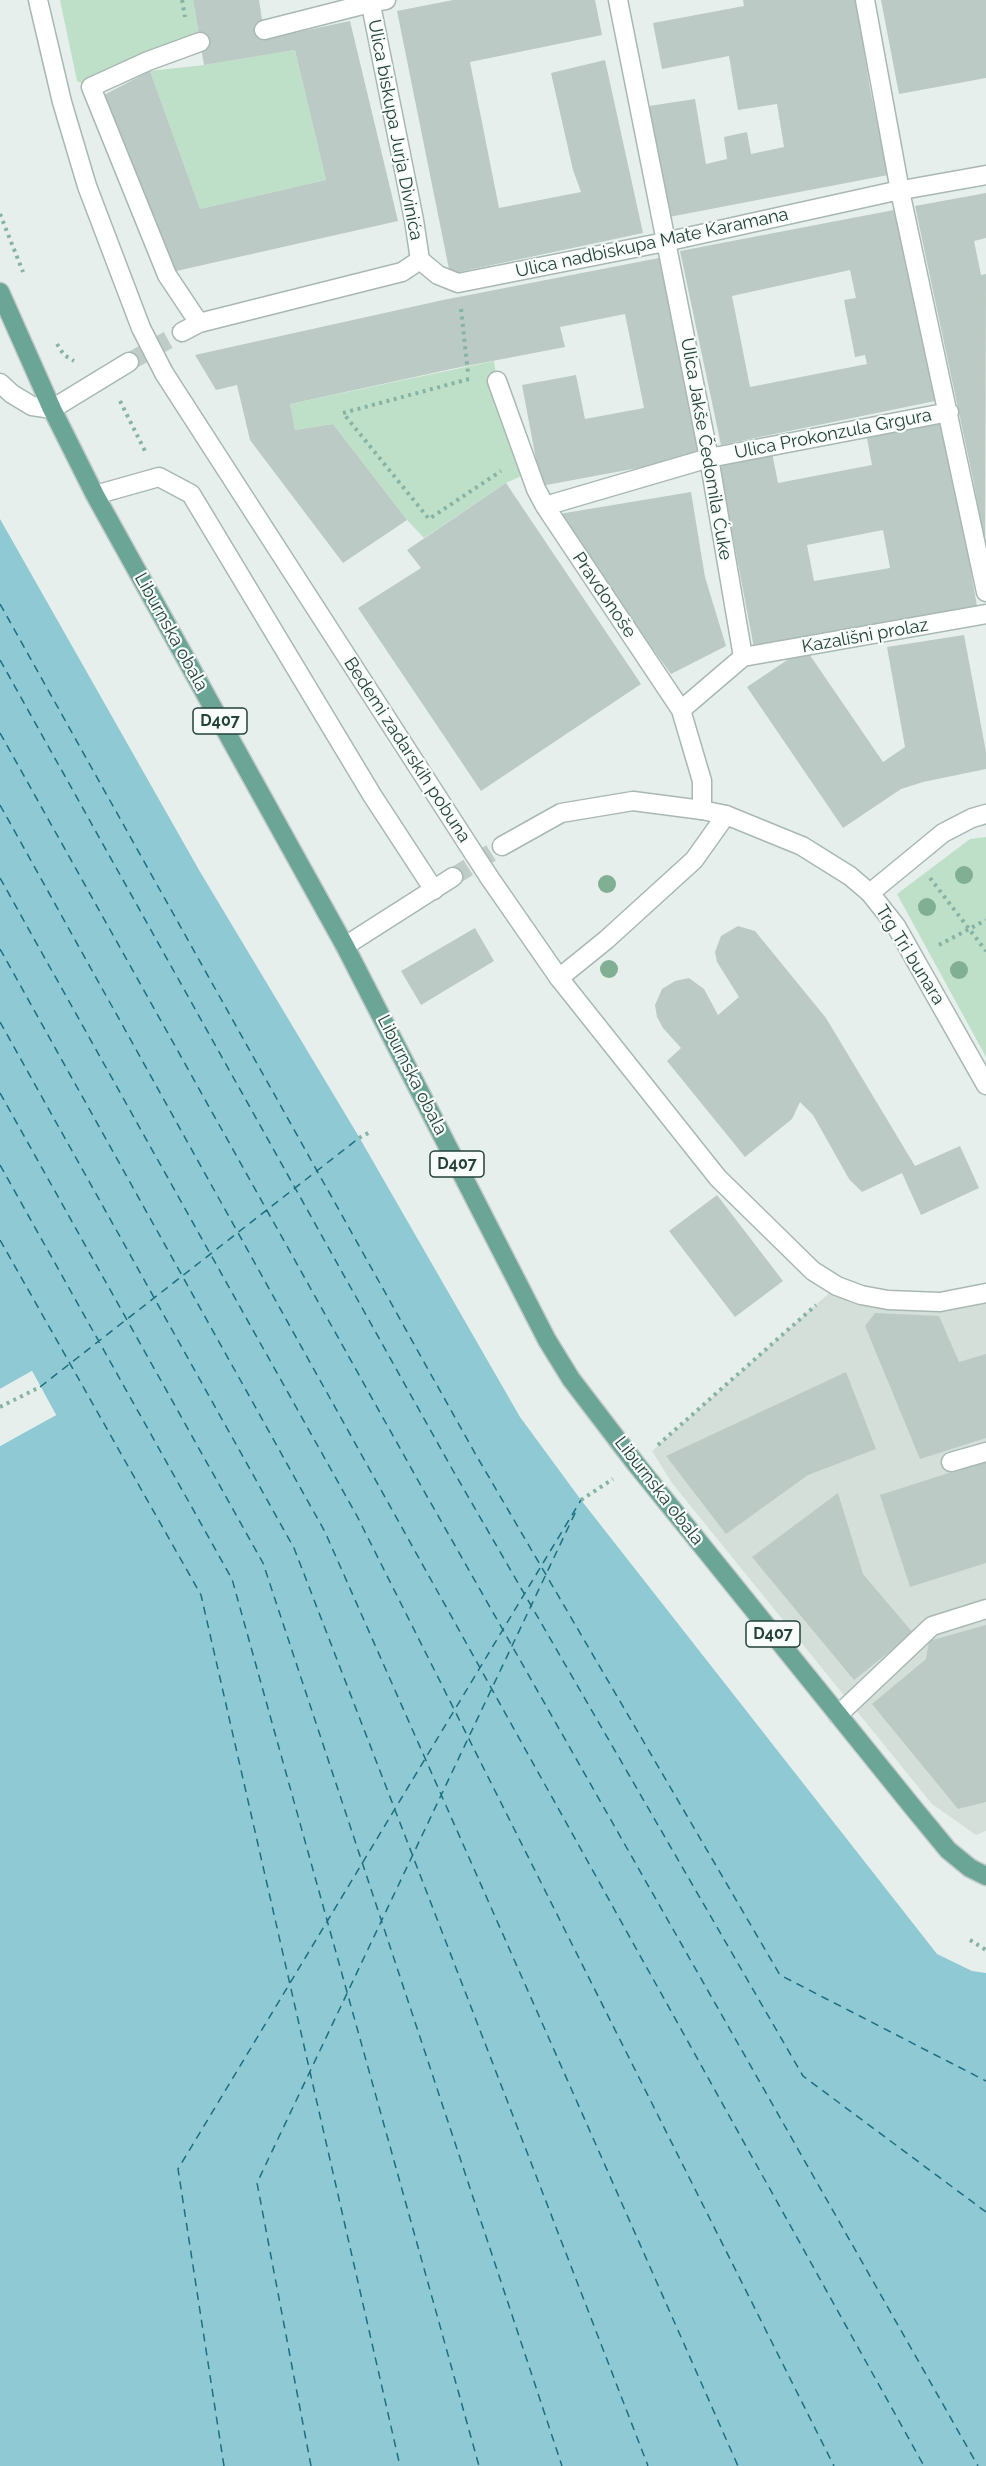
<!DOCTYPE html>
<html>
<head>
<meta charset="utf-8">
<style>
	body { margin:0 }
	canvas { display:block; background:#e6efeb }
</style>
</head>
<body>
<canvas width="986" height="2466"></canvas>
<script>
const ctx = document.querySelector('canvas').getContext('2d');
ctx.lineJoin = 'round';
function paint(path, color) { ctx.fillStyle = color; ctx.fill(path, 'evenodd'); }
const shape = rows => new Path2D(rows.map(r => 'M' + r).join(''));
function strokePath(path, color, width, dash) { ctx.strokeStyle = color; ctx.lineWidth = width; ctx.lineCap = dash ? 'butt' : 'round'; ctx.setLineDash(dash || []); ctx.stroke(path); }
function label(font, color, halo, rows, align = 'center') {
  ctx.font = font + ' Raleway,sans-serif'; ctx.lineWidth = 4.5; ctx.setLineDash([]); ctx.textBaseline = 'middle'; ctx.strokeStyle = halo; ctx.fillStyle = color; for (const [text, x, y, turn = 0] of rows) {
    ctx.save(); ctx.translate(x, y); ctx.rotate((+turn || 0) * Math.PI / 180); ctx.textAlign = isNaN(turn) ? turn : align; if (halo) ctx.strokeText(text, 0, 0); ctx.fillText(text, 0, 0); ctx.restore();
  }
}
paint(shape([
	[837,1286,861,1295,986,1293,986,1831,976,1835,932,1804,672,1483,652,1451]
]), '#d4dfda');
paint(shape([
	[60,0,193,0,200,42,91,87,77,81],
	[295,50,326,180,200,209,150,71,204,65],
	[494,361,497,381,530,472,506,483,424,538,407,520,333,424,295,430,290,404],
	[986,837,986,1057,897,894,970,839]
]), '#bfe0c8');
paint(shape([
	[0,519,199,870,359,1137,520,1417,581,1500,937,1954,972,1971,986,1973,986,2466,0,2466,0,1446,56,1415,32,1371,0,1389]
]), '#8ec9d4');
paint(shape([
	[32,1371,56,1415,0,1446,0,1443,52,1414,31,1375,0,1392,0,1389]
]), '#e6efeb');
strokePath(shape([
	[0,604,476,1455,780,1975,986,2081],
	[0,660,451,1467,803,2076,986,2212],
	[0,733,420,1484,978,2466],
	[0,805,924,2466],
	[0,878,357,1516,834,2466],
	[0,949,325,1532,738,2466],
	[0,1022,294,1548,648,2466],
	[0,1093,263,1563,562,2466],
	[0,1165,232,1579,479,2466],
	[0,1240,201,1595,400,2466],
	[40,1387,359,1138],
	[224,2466,178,2169,581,1500],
	[311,2466,257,2183,577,1509]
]), '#1c6f80', 1.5, [8, 6]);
paint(shape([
	[193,0,259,0,265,39,350,21,398,221,172,272,156,221,100,97,150,71,200,209,326,180,295,50,204,65],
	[453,0,595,0,602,35,470,62,499,208,581,192,573,170,551,73,605,60,643,233,450,274,397,11],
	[743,0,856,0,870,89,888,175,669,217,649,106,695,99,706,164,727,159,724,137,747,132,751,154,784,147,777,104,738,110,729,56,662,69,653,23,744,6],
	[881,0,986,0,986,78,899,94],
	[986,193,986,238,974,241,981,275,986,274,985,544,973,479,915,206],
	[894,210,935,401,721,445,680,251],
	[850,270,856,298,844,300,855,357,865,355,867,364,750,387,732,296],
	[664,257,702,456,541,486,522,385,576,375,585,419,644,408,625,314,560,327,565,347,456,368,290,404,295,430,333,424,407,520,343,563,250,440,237,385,216,390,195,355,443,300],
	[945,420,978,612,754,648,719,463,772,453,778,483,872,465,866,433],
	[883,530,890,568,814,581,807,545],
	[506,483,641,684,481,791,358,608,421,568,407,550],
	[691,492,705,577,726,646,671,674,623,608,559,514],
	[964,635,986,752,986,769,923,782,901,789,843,828,747,687,805,648,883,762,905,747,887,647],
	[738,926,755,931,826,1018,915,1166,960,1146,979,1188,921,1215,902,1173,862,1192,849,1179,813,1115,800,1102,792,1119,745,1157,667,1061,681,1048,663,1028,657,1017,655,1005,662,989,675,981,689,978,704,989,718,1015,739,997,717,962,715,952,721,936],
	[475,928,494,961,421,1005,401,971],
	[717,1195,783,1281,735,1317,669,1231],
	[875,1313,939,1316,959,1362,986,1354,986,1438,920,1459,865,1326],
	[846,1372,876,1449,808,1475,726,1534,666,1456],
	[986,1461,986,1563,910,1587,880,1495],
	[838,1493,863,1574,913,1633,854,1680,752,1557],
	[986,1625,986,1802,958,1809,872,1704,926,1659,929,1641]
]), '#bbcac4');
strokePath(shape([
	[129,362,182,332],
	[453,877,502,846]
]), '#bfccc8', 18, [18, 9]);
const service = shape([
	[264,30,370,3],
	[199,323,167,275,91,87,148,61,200,42],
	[0,383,12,394,32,406,52,409],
	[95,495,159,477,191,494,372,795,434,890],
	[559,978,606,940,694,860,726,815],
	[951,1462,986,1452],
	[838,1715,932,1626,986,1609]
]);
const pedestrian = shape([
	[38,0,62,102,87,186,141,328],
	[618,0,709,458,743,657],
	[865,0,900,191,986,592],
	[370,3,386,0],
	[420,260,438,275,458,283,665,242,891,192,986,175],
	[164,373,467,843],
	[497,381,536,489,545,506,681,710,702,781,702,810],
	[545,506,709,458,949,412],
	[743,657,986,614],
	[681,710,743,657],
	[489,877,559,978,718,1178,813,1271,837,1286,861,1295,888,1300,940,1302,986,1293],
	[870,893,943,833,972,818,986,814]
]);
const minor = shape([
	[182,332,199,323,402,272,420,260,414,220,370,0],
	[52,409,129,362],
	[502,846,561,813,633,801,702,810,726,815,802,846,850,876,870,893,896,926,986,1085],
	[345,946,453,877]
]);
const primary = shape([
	[0,292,52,409,95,495,345,946,547,1340,571,1379,636,1464,911,1805,948,1850,970,1868,986,1876]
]);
strokePath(service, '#a8b8b2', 21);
strokePath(pedestrian, '#a8b8b2', 21);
strokePath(minor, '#a8b8b2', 21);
strokePath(primary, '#c2cac8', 21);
strokePath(shape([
	[182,0,185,17],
	[0,214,23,272],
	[461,309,468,373],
	[57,344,64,355,74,361],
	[469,379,343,413,429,519,501,471],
	[120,401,145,451],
	[930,878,986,951],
	[939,945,986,920],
	[359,1138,372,1131],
	[0,1407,40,1387],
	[658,1445,816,1305],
	[581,1500,613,1479],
	[970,1940,986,1950]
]), '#86b3a5', 4, [3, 4.5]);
strokePath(service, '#fff', 18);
strokePath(pedestrian, '#fff', 18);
strokePath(minor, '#fff', 18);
strokePath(primary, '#6aa596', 18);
const pedestrianBridge = shape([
	[141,328,164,373],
	[467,843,489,877]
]);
strokePath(pedestrianBridge, '#a8b8b2', 21, []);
strokePath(pedestrianBridge, '#fff', 18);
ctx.fillStyle = '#80af93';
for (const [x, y] of [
	[964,875],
	[607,884],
	[927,907],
	[609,969],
	[959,970]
]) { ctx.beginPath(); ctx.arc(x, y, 9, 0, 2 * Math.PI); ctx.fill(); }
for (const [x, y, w] of [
	[220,721,54],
	[457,1164,54],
	[773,1634,54]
]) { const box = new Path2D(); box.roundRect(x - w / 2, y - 13, w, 26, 4.5); ctx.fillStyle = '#f7fbf9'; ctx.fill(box); strokePath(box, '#24423a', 1.5); }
label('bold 16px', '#24423a', null, [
	["D407",220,721],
	["D407",457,1164],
	["D407",773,1634]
]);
label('18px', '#24423a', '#f7fbf9', [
	["Ulica biskupa Jurja Divinića",395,130,79],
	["Ulica nadbiskupa Mate Karamana",652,243,-12],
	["Ulica Prokonzula Grgura",833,434,-11],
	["Ulica Jakše Čedomila Ćuke",706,449,80],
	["Pravdonoše",604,595,56],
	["Liburnska obala",171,632,61],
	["Kazališni prolaz",865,636,-10],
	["Bedemi zadarskih pobuna",407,750,57],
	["Trg Tri bunara",910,955,58],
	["Liburnska obala",412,1075,63],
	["Liburnska obala",659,1491,52]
]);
</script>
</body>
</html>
